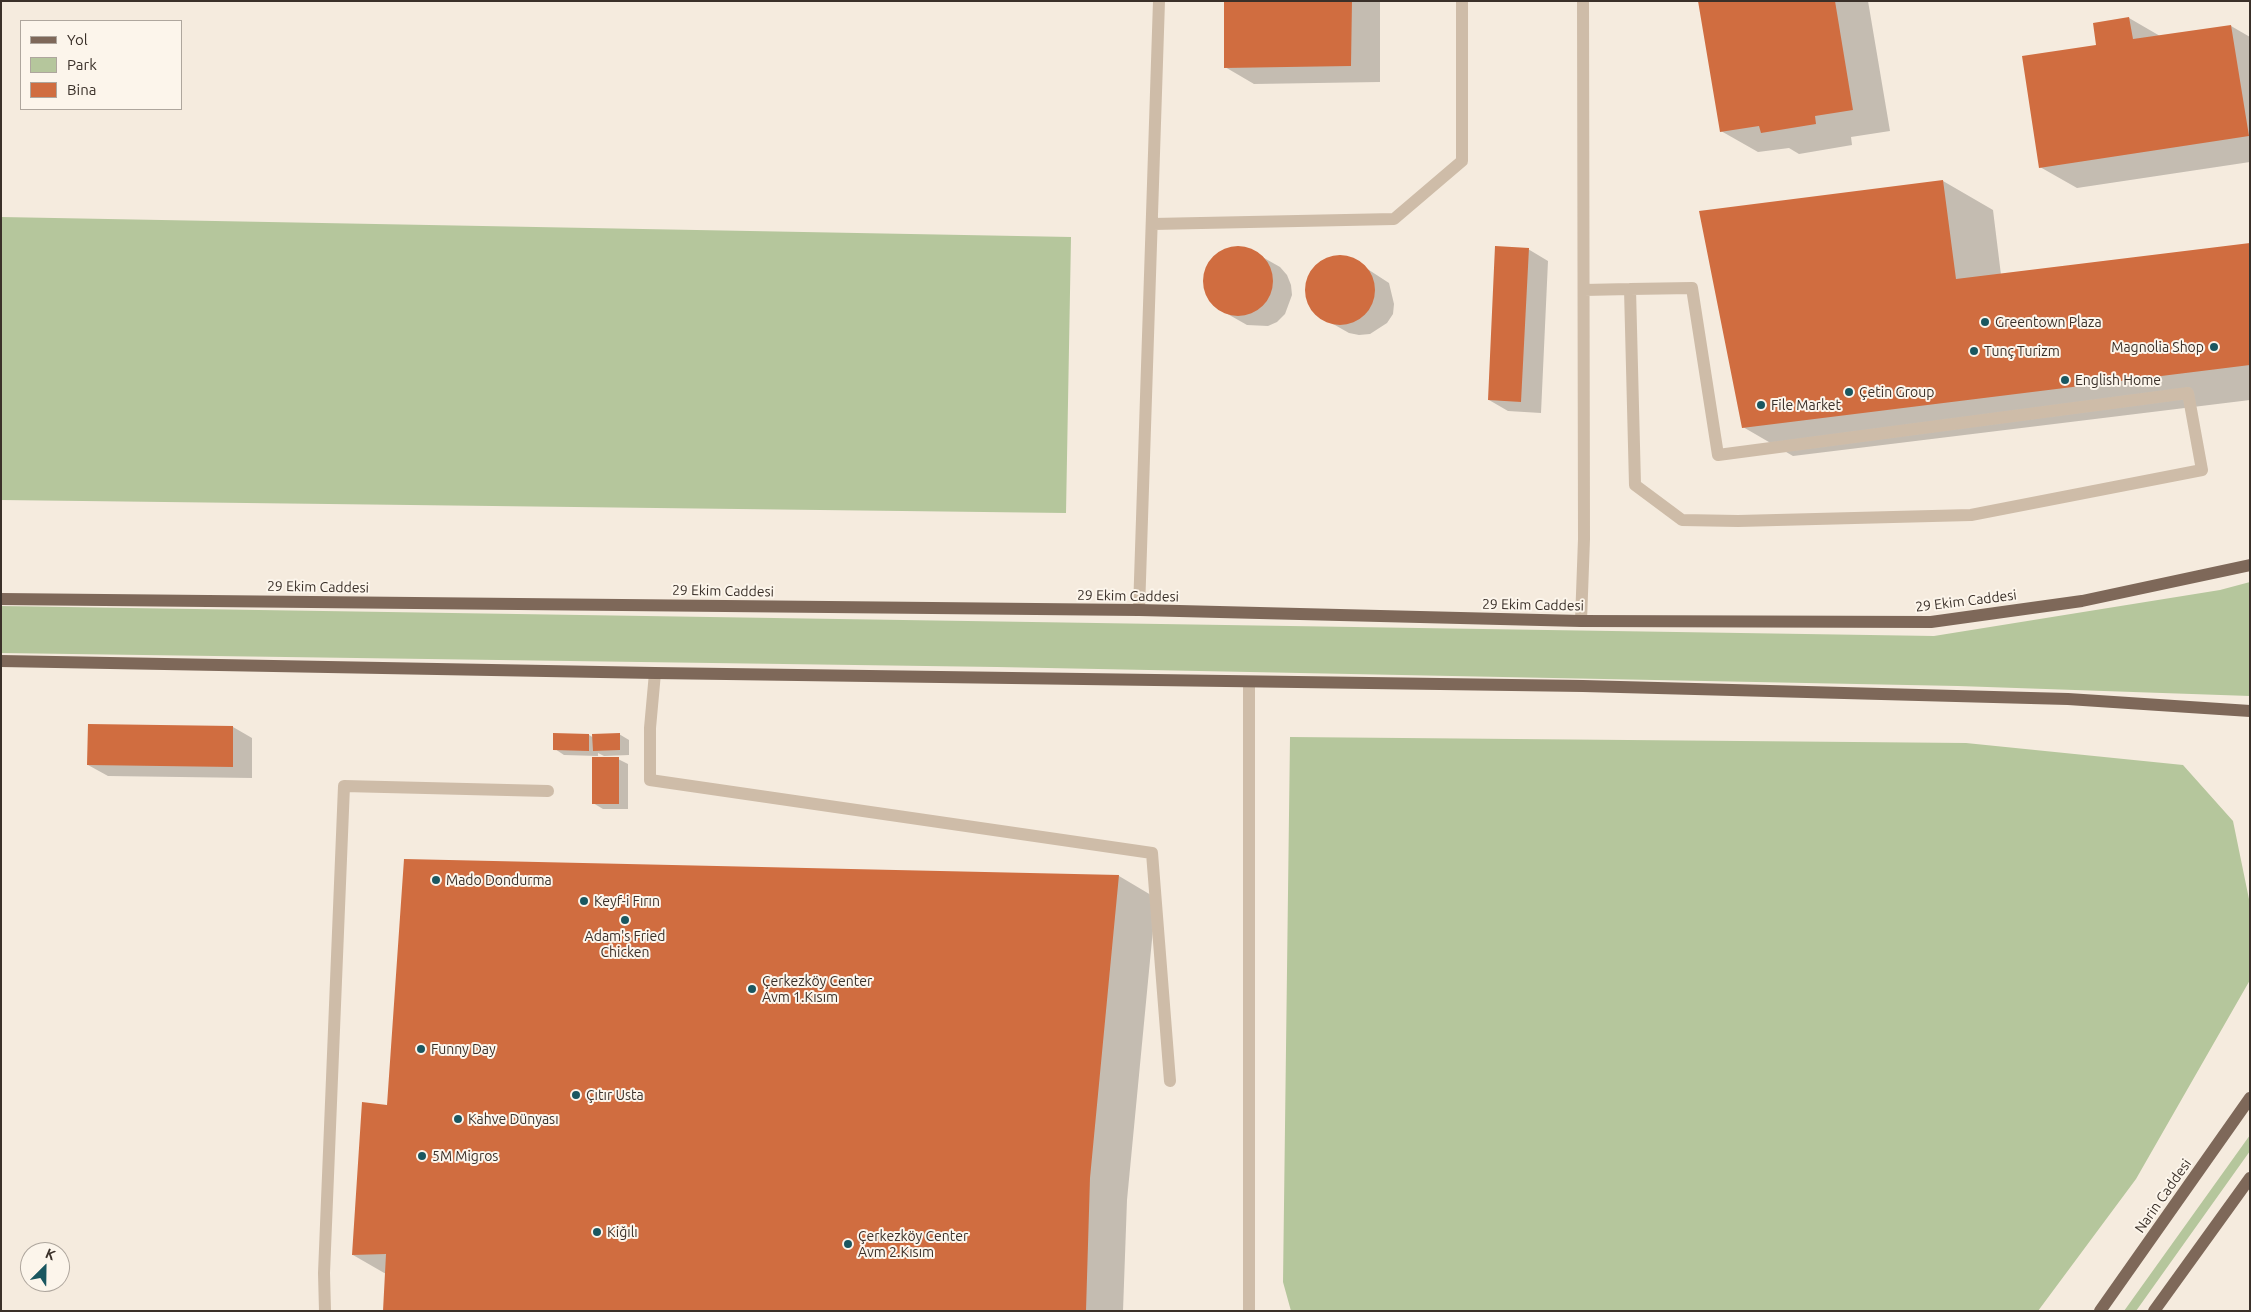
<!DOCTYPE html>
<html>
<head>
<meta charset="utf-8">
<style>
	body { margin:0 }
	#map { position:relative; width:2251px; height:1312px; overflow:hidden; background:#f5ebde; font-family:Ubuntu,sans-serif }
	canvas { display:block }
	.frame { position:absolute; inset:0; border:2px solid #3a3029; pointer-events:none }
	.legend { position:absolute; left:20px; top:20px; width:162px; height:90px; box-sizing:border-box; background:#fcf5eb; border:1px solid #aea69d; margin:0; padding:6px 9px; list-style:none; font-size:15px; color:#3a3029 }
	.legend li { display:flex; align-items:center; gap:10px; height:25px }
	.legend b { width:25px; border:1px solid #aea69d }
	.north { position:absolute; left:20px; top:1242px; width:50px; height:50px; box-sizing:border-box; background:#fcf5eb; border:1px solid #aea69d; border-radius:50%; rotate:23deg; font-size:14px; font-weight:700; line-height:20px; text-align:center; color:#3a3029 }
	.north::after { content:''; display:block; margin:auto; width:18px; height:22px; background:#1a5760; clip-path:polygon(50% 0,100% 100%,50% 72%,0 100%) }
</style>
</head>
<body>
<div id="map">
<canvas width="2251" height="1312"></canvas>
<div class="frame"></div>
<ul class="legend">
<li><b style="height:6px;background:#7e6859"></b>Yol</li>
<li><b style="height:14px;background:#b5c69c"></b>Park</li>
<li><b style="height:14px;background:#d06d40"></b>Bina</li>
</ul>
<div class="north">K</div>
</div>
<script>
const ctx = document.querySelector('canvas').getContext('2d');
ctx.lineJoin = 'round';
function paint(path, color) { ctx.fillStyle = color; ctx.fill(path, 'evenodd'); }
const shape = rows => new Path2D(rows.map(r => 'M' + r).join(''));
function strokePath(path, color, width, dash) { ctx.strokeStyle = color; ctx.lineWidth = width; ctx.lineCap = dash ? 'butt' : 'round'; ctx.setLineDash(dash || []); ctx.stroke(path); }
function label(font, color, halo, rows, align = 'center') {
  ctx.font = font + ' Ubuntu,sans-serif'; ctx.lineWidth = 4; ctx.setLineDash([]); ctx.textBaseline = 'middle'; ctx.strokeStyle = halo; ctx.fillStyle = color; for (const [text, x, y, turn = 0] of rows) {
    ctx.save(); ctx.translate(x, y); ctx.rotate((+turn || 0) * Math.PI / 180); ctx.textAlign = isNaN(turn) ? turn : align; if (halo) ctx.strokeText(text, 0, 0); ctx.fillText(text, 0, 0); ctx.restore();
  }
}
paint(shape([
	[1,217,1071,237,1066,513,1,500],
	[2250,582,2250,696,1958,686,997,667,1,653,1,606,1934,636,2220,590],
	[1290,737,1966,743,2183,765,2233,821,2250,904,2250,980,2136,1179,2038,1311,1291,1311,1283,1282],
	[2250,1135,2250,1151,2136,1311,2124,1311]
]), '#b5c69c');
paint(shape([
	[1225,1,1380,1,1380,82,1254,84,1225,67],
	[1699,1,1868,1,1890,131,1851,137,1852,145,1799,154,1789,148,1758,152,1721,131],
	[2129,18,2160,36,2231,26,2250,37,2250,162,2077,188,2040,167],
	[1943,181,1993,210,2001,275,2250,244,2250,400,1793,456,1743,427],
	[1240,248,1250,250,1280,267,1287,275,1291,285,1292,295,1285,314,1277,322,1268,326,1247,325,1217,308,1210,300,1205,290,1205,280,1212,260,1220,253,1229,249],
	[1528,249,1548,261,1541,413,1508,411,1489,400],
	[1342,256,1352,259,1389,283,1394,304,1393,314,1387,323,1370,334,1359,335,1349,333,1319,316,1308,299,1306,288,1308,278,1314,269,1331,258],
	[233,727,252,738,252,778,108,776,88,765],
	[619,734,629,740,629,755,604,756,598,753,598,756,564,755,555,749,589,735,594,738],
	[618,759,628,764,628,809,603,809,593,803],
	[405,861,1119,876,1156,898,1127,1200,1123,1311,385,1311,386,1274,353,1255,388,1106]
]), '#0003');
paint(shape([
	[1224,1,1352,1,1351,66,1224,68],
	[1698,1,1835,1,1853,110,1815,116,1816,124,1761,133,1759,126,1720,132],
	[2129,17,2133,39,2231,25,2249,136,2039,168,2022,56,2096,45,2093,23],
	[1943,180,1956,279,2250,243,2250,365,1742,428,1699,211],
	[1495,246,1529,248,1521,402,1488,400],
	'1203 281a35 35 0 1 1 70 0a35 35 0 1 1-70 0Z',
	'1305 290a35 35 0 1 1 70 0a35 35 0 1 1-70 0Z',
	[88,724,233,726,233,767,87,765],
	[553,733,589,734,589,751,553,750],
	[620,733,620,750,593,751,592,734],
	[592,757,619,757,619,804,592,804],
	[404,859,1119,875,1090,1178,1086,1311,383,1311,386,1254,352,1255,362,1102,387,1105]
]), '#d06d40');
strokePath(shape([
	[1153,224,1394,219,1462,161,1462,1],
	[1584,290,1630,289,1692,288,1718,455,2188,393,2202,470,1971,515,1738,521,1682,520,1635,485,1630,289],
	[1139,610,1159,1],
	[1581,621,1584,539,1583,1],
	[655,673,650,728,650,780,1152,853,1170,1081],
	[325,1311,324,1273,344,786,548,791],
	[1249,1311,1249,682]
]), '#cebca8', 12);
strokePath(shape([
	[1,599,1139,610,1581,621,1931,622,2082,601,2250,565],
	[1,661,655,673,1583,686,2068,699,2250,711],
	[2100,1311,2250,1098],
	[2154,1311,2250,1178]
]), '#7e6859', 12);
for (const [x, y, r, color] of [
	[1985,322,5,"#1a5760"],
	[2214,347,5,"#1a5760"],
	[1974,351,5,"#1a5760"],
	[2065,380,5,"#1a5760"],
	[1849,392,5,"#1a5760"],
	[1761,405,5,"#1a5760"],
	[436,880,5,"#1a5760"],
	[584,901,5,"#1a5760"],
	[625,920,5,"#1a5760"],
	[752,989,5,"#1a5760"],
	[421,1049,5,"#1a5760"],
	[576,1095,5,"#1a5760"],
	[458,1119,5,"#1a5760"],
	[422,1156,5,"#1a5760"],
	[597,1232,5,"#1a5760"],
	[848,1244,5,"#1a5760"]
]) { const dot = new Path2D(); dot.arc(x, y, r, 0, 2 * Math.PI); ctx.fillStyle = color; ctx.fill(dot); strokePath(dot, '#fcf5eb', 2); }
label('14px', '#3a3029', '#fcf5eb', [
	["Greentown Plaza",1995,322],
	["Magnolia Shop",2204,347,"right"],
	["Tunç Turizm",1984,351],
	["English Home",2075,380],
	["Çetin Group",1859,392],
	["File Market",1771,405],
	["Mado Dondurma",446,880],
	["Keyf-i Fırın",594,901],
	["Adam's Fried",625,936,"center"],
	["Chicken",625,952,"center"],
	["Çerkezköy Center",762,981],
	["Avm 1.Kısım",762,997],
	["Funny Day",431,1049],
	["Çıtır Usta",586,1095],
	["Kahve Dünyası",468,1119],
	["5M Migros",432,1156],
	["Kiğılı",607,1232],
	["Çerkezköy Center",858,1236],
	["Avm 2.Kısım",858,1252]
], 'left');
label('14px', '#3a3029', '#fcf5eb', [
	["29 Ekim Caddesi",318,587,1],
	["29 Ekim Caddesi",723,591,1],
	["29 Ekim Caddesi",1128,596,1],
	["29 Ekim Caddesi",1966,601,-7],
	["29 Ekim Caddesi",1533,605,1],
	["Narin Caddesi",2163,1196,-55]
]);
</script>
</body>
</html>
